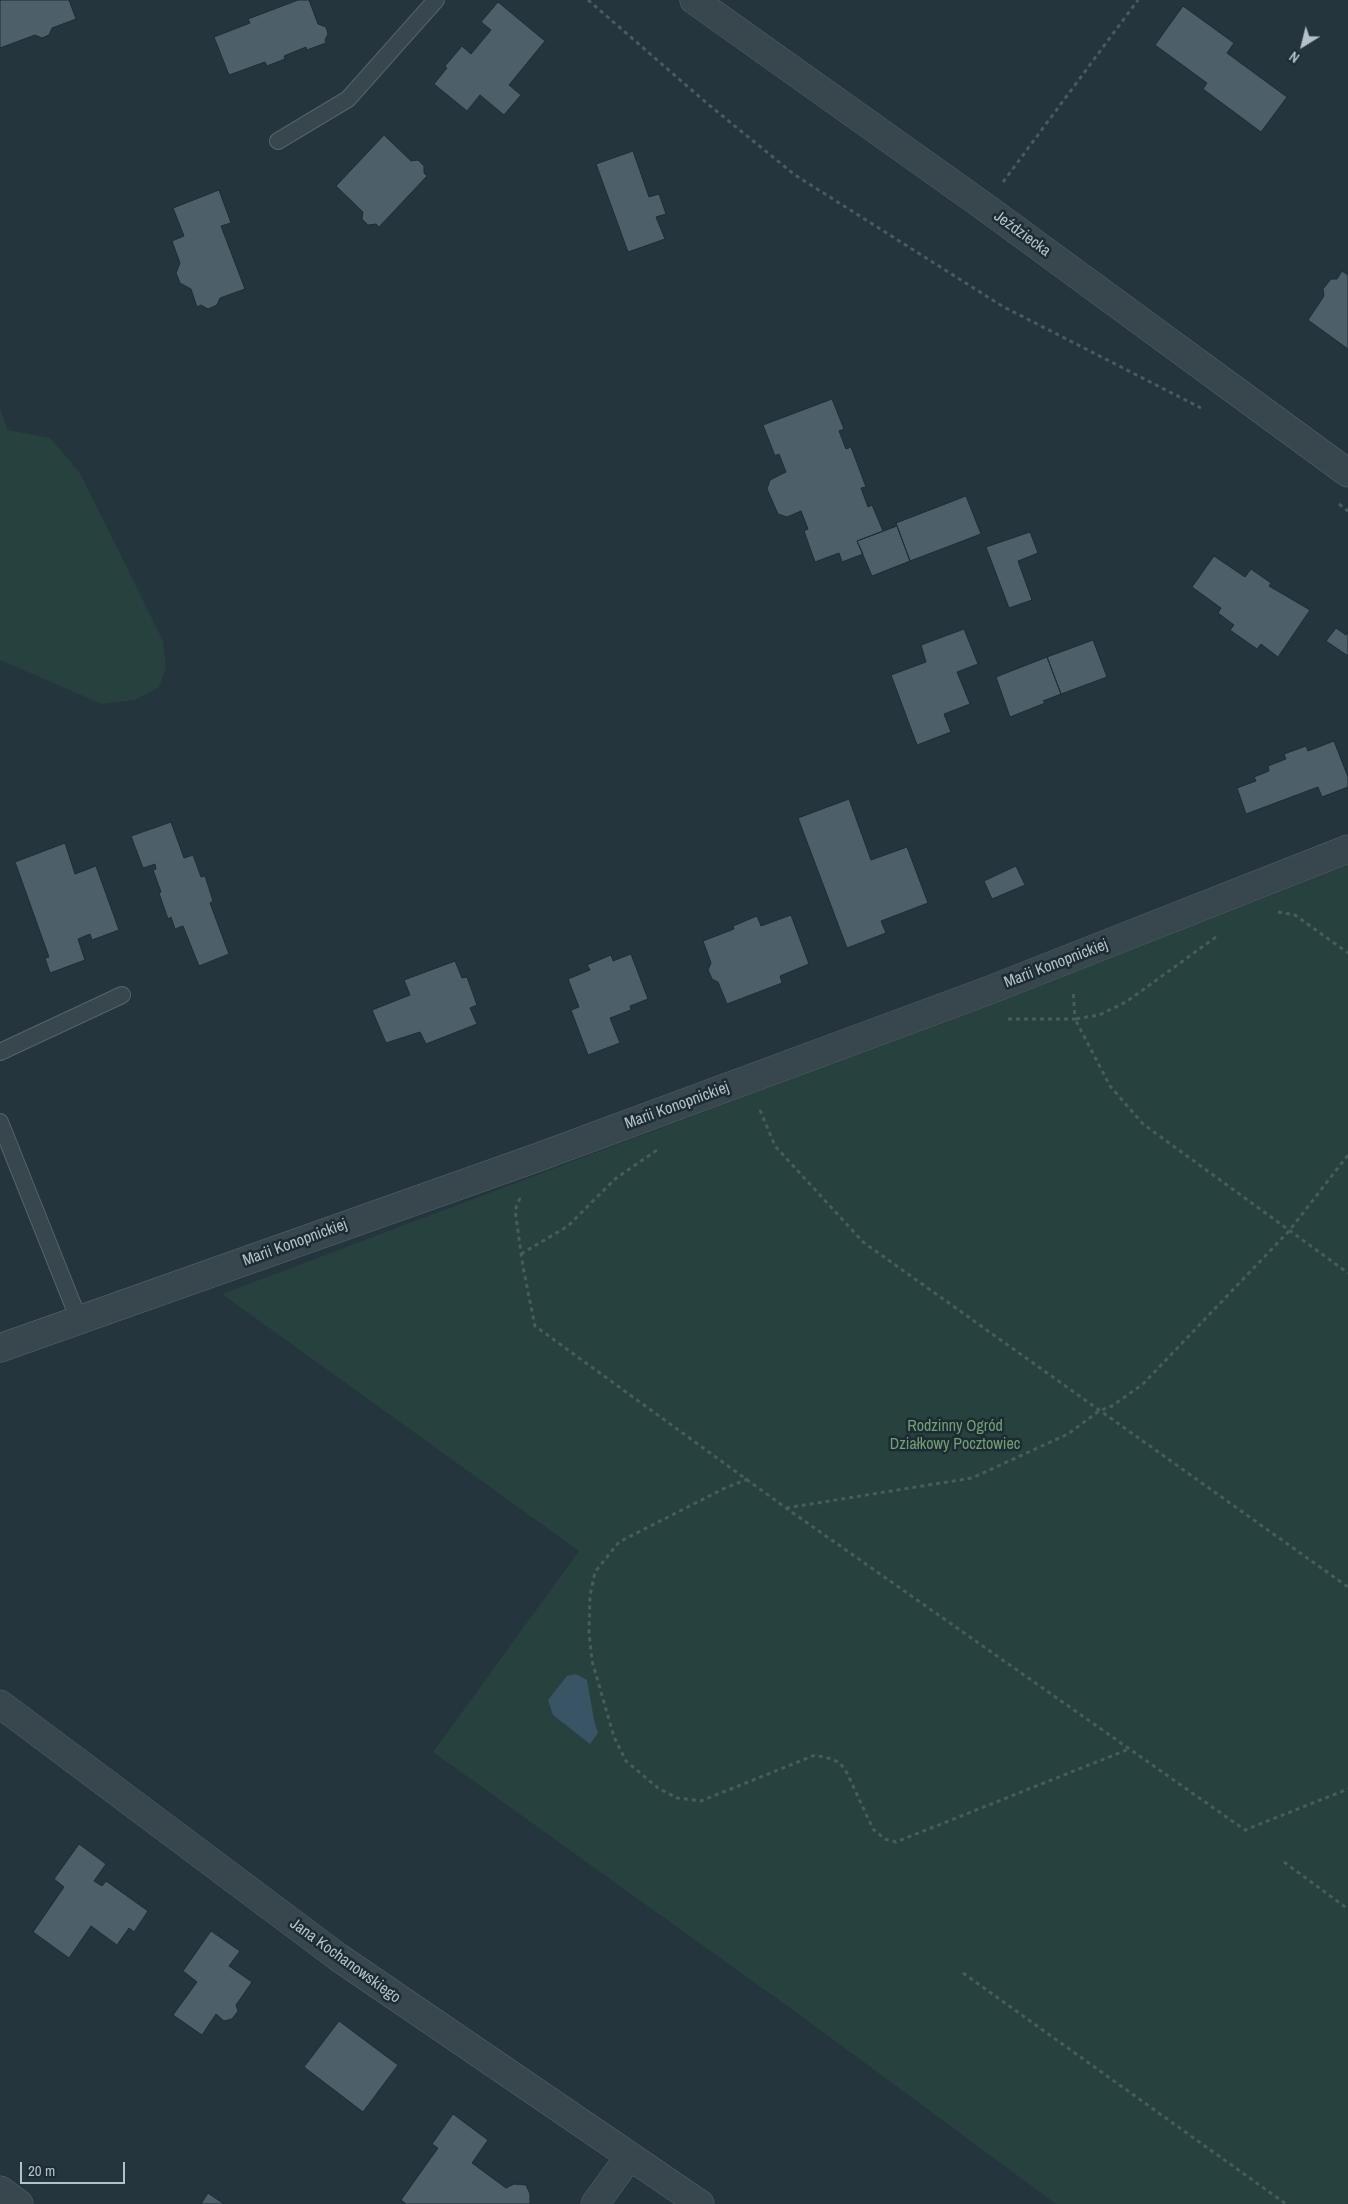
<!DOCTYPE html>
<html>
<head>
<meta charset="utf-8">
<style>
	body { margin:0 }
	#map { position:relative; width:1348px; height:2204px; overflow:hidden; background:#24353e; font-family:"Archivo Narrow",sans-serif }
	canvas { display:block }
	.north { position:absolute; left:1278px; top:20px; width:50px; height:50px; -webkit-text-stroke:4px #1d2b33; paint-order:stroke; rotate:216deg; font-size:14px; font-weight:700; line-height:20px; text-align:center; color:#b4c1c9 }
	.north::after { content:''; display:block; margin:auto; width:18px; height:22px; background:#b4c1c9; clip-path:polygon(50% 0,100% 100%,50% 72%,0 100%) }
	.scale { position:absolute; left:20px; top:2162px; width:105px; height:22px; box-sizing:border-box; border:2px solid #b4c1c9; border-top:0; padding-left:6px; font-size:15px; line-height:18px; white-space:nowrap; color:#b4c1c9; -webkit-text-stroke:4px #1d2b33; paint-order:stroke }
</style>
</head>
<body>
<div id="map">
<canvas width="1348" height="2204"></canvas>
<div class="north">N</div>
<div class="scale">20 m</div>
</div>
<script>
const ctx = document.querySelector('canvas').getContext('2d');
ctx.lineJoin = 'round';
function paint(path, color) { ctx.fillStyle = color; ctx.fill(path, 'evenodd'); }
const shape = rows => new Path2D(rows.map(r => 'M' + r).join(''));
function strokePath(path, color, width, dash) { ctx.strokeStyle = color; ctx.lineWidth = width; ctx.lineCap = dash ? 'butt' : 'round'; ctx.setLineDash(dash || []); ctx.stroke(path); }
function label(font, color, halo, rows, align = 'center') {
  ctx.font = font + ' "Archivo Narrow",sans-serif'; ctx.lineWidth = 5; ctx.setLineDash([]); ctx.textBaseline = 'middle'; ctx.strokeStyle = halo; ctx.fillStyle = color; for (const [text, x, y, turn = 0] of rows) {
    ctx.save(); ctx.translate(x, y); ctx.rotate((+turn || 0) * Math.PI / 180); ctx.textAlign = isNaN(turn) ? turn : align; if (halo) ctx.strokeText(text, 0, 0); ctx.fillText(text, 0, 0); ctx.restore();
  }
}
paint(shape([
	[0,409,8,430,50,438,80,473,163,641,166,668,159,687,135,700,102,704,0,660],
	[1348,865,1348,2204,1056,2204,804,2018,433,1752,579,1551,222,1294,1063,976]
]), '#27413e');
paint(shape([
	[576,1674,587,1680,594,1720,598,1733,590,1744,553,1715,548,1700,567,1676]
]), '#385465');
const building = shape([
	[0,0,69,0,76,19,52,28,49,35,42,38,35,35,0,48,0,0],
	[298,0,309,0,318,24,326,27,328,34,325,40,326,43,307,50,306,47,284,56,285,59,267,66,265,62,229,75,214,37,250,23,248,19,298,0],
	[498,2,545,41,509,85,521,95,504,115,480,95,467,111,434,84,447,68,445,66,462,46,471,54,491,30,481,22,498,2],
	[1183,6,1234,43,1227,53,1287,97,1261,132,1203,89,1207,83,1155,45,1183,6],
	[384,135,411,161,418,160,424,166,424,173,427,176,379,227,376,224,368,225,362,219,363,212,336,186,384,135],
	[633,151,649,197,659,194,666,214,656,217,665,239,628,252,596,164,633,151],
	[219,190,231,223,221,226,245,289,220,298,217,305,208,309,201,305,197,307,191,289,180,283,176,273,180,263,172,241,184,236,173,208,219,190],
	[1342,271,1348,275,1348,349,1308,320,1324,296,1323,289,1331,279,1337,279,1342,271],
	[832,399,844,429,839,431,846,449,851,447,866,487,861,488,868,507,872,505,883,531,857,541,863,554,842,562,839,553,815,562,804,531,808,529,801,511,787,517,778,514,767,489,770,480,786,472,779,454,775,456,763,425,832,399],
	[966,496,981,534,910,561,896,523,966,496],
	[897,526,910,561,872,576,857,541,897,526],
	[1030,532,1038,553,1018,561,1032,600,1009,608,986,547,1030,532],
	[1214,556,1245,577,1251,569,1271,583,1269,586,1310,610,1278,657,1261,644,1257,649,1230,630,1234,625,1218,613,1221,608,1192,587,1214,556],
	[1336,628,1346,635,1348,632,1348,656,1326,641,1336,628],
	[964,629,978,664,957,672,970,704,944,714,951,732,917,745,891,675,926,662,921,645,964,629],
	[1093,640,1107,677,1061,694,1047,657,1093,640],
	[1047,657,1061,694,1043,701,1045,703,1010,717,996,677,1047,657],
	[1334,741,1348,777,1348,787,1322,797,1318,787,1246,814,1237,788,1256,781,1254,777,1269,771,1268,766,1286,759,1284,754,1306,746,1308,751,1334,741],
	[849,799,871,860,907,847,928,903,881,921,886,933,847,948,798,818,849,799],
	[171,822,184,858,193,855,201,877,205,876,213,901,210,903,229,954,199,966,183,926,175,929,171,917,168,919,159,893,161,892,153,870,156,869,155,864,143,868,131,836,171,822],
	[65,843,75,874,96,866,119,930,92,940,90,934,78,939,85,960,50,973,45,958,49,957,15,862,65,843],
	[1016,866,1025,885,992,899,984,881,1016,866],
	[791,915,809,964,780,976,782,983,727,1004,718,982,712,979,708,970,711,963,703,941,734,929,733,926,757,916,761,926,791,915],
	[631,954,648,999,630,1006,631,1010,610,1018,620,1043,588,1055,571,1010,579,1007,568,979,590,970,587,965,611,955,613,961,631,954],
	[455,961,462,978,467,977,477,1005,470,1008,477,1024,426,1044,420,1032,386,1043,372,1010,410,995,404,980,455,961],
	[79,1844,106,1864,94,1881,102,1886,106,1881,148,1911,134,1932,129,1928,117,1945,91,1926,69,1958,33,1932,64,1887,54,1879,79,1844],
	[211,1931,240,1951,229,1966,252,1982,236,2005,238,2011,232,2019,224,2021,216,2014,202,2035,173,2015,197,1982,183,1971,211,1931],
	[339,2021,398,2065,363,2112,304,2067,339,2021],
	[453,2114,488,2140,472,2163,506,2188,514,2184,526,2185,530,2194,530,2204,406,2204,401,2200,438,2148,432,2144,453,2114],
	[208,2193,224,2204,201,2204,208,2193]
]);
paint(building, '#4d5f69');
strokePath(building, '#1f2d35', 1);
const service = shape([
	[278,141,348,99,436,0],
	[0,1052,122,995],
	[0,1122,79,1320]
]);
const minor = shape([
	[694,0,985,207,1348,473],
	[0,1348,536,1158,987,991,1348,849],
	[0,1704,338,1957,700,2204],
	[0,2190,19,2204],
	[595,2204,629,2157]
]);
strokePath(service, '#56646c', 18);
strokePath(minor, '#56646c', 29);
strokePath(shape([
	[588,0,709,105,795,175,1002,306,1201,408],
	[1003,182,1138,0],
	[1339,504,1348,511],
	[1278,912,1295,915,1348,953],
	[1216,937,1126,1002,1099,1015,1075,1019,1110,1086,1143,1124,1348,1273],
	[1008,1019,1075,1019,1073,990],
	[760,1110,775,1146,863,1242,1348,1587],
	[520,1198,515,1210,523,1267,535,1326,786,1508,1245,1830,1348,1789],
	[521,1254,568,1226,615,1179,657,1150],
	[748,1479,723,1489,619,1542,595,1572,590,1596,589,1632,592,1661,614,1737,626,1761,658,1788,677,1798,701,1801,815,1755,832,1759,840,1763,847,1773,873,1829,885,1839,896,1842,1129,1749],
	[786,1508,972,1478,1068,1434,1099,1411,1112,1406,1143,1384,1289,1231,1348,1155],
	[1284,1862,1348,1909],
	[963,1973,1286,2204]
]), '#465d5b', 3, [4, 4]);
strokePath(service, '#38464e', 16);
strokePath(minor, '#38464e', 28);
label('16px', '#b4c1c9', '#1d2b33', [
	["Jeździecka",1022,234,36],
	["Marii Konopnickiej",1056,964,-21],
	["Marii Konopnickiej",677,1106,-20],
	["Marii Konopnickiej",295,1243,-20],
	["Jana Kochanowskiego",345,1961,36]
]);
label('16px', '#729f73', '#1d2b33', [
	["Rodzinny Ogród",955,1427],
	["Działkowy Pocztowiec",955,1445]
]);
</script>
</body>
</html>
